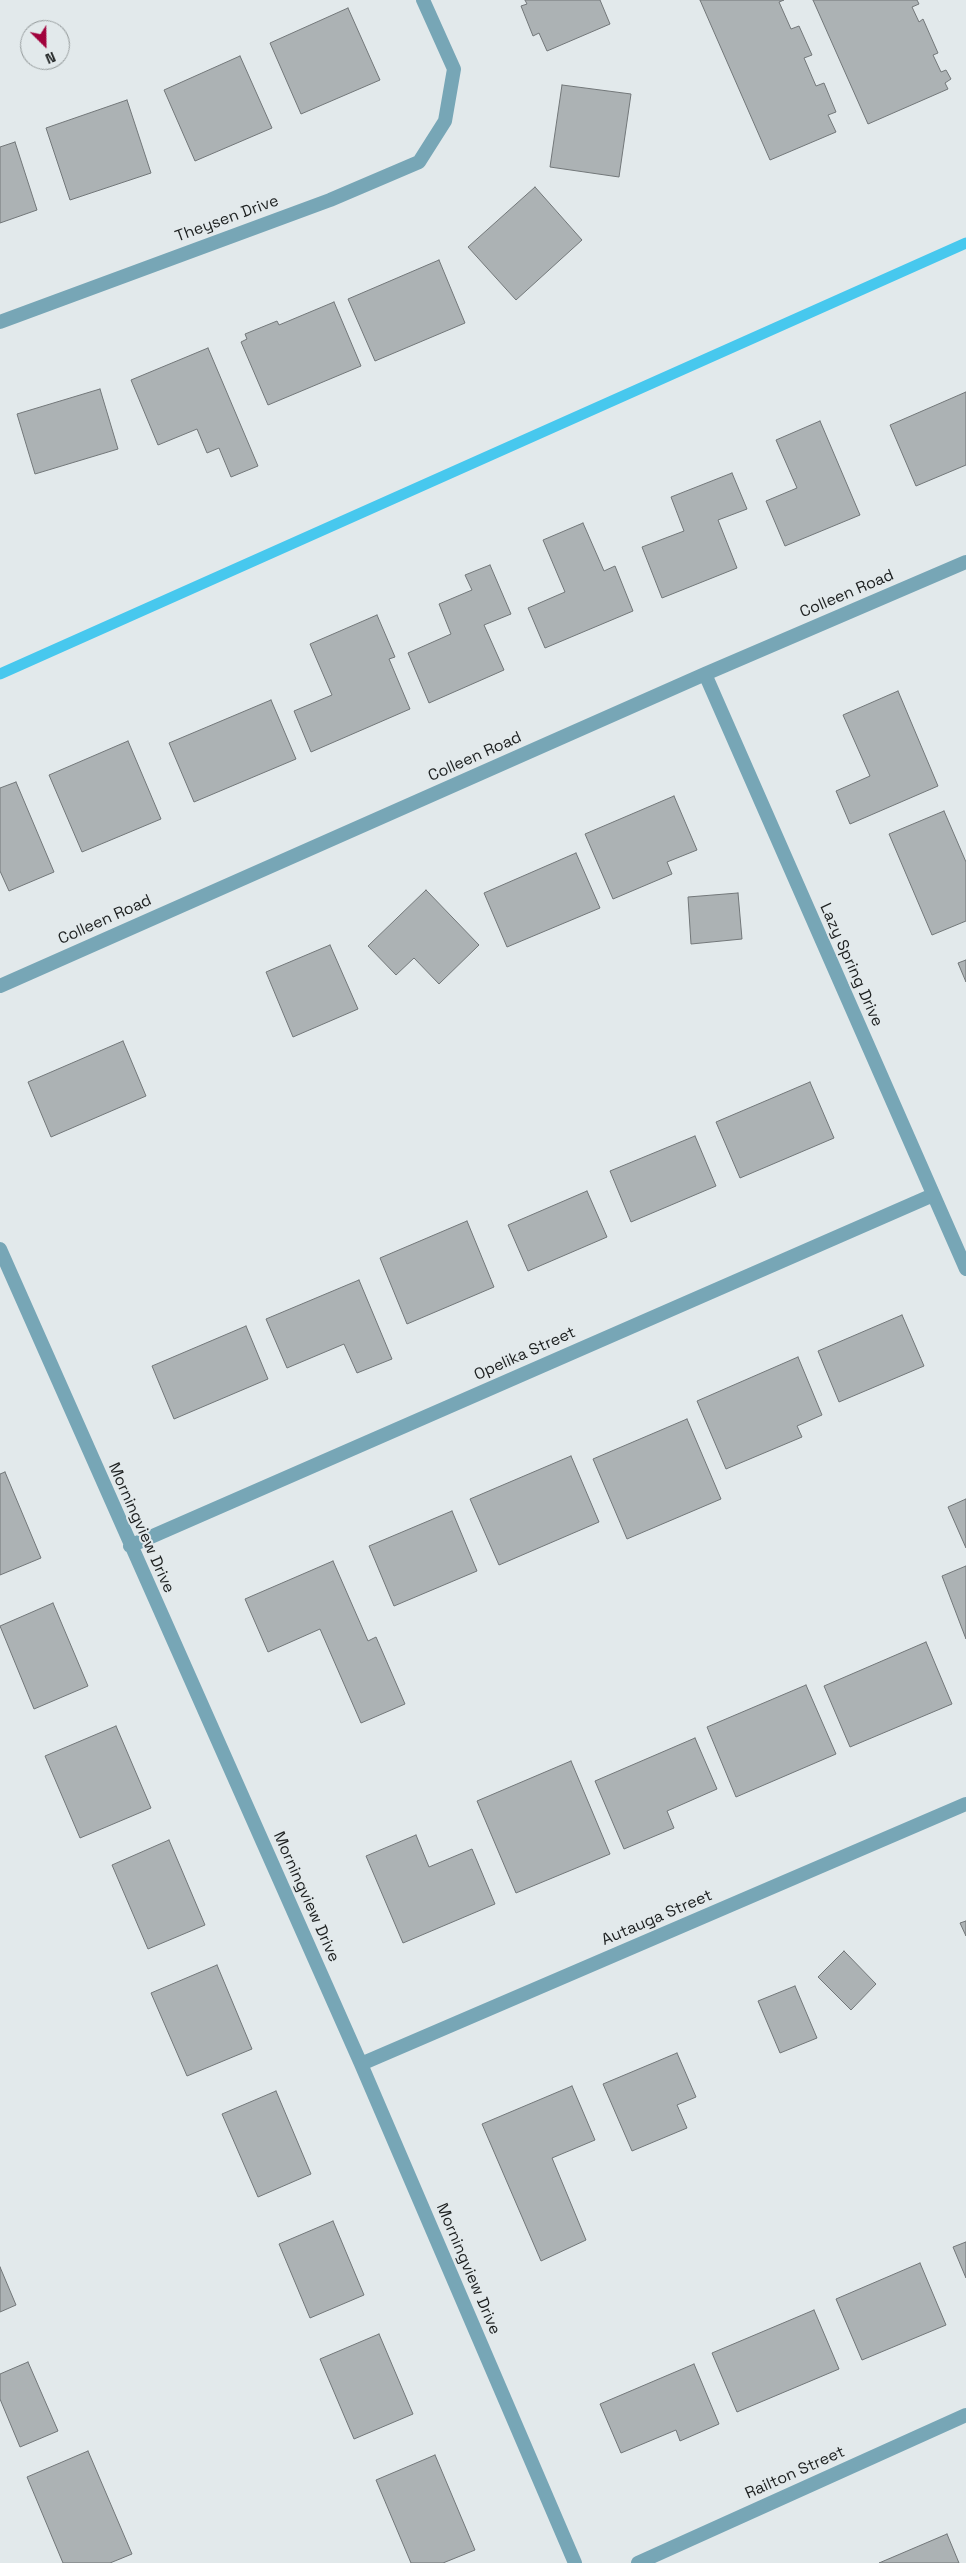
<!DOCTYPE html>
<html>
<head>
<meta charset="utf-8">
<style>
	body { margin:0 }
	#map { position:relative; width:966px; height:2563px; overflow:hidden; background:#e2e9eb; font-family:"Space Grotesk",sans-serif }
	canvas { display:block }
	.north { position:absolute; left:20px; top:20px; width:50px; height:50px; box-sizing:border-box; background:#e2e9eb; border:1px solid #93999a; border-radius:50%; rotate:157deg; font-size:14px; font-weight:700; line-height:20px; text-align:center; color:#1d2020 }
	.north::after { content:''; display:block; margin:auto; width:18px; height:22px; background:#a1023c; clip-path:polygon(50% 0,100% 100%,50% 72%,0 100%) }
</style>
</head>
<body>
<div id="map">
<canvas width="966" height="2563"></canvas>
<div class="north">N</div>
</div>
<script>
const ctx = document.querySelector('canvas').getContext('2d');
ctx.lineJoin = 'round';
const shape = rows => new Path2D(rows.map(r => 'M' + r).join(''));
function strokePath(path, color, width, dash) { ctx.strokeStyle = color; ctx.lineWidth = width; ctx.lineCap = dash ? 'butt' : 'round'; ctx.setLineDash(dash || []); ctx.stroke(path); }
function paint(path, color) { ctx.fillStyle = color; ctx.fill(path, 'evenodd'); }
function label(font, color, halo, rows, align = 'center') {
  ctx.font = font + ' "Space Grotesk",sans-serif'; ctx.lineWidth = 4; ctx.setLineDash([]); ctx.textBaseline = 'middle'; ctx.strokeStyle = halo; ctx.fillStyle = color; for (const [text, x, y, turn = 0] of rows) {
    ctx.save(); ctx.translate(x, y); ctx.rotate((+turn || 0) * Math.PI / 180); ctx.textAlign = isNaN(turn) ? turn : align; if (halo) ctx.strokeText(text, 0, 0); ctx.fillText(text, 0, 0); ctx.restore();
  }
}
strokePath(shape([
	[0,674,966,243]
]), '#47c8ee', 11);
const building = shape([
	[525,0,600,0,610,24,547,51,539,33,533,36,521,6,527,4,525,0],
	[700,0,784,0,779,2,791,29,799,26,812,55,804,58,816,86,824,83,836,112,828,115,836,132,770,160,700,0],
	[813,0,917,0,919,4,912,7,919,22,923,19,938,53,933,55,941,72,946,70,951,79,945,83,948,89,868,124,813,0],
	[348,8,380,80,301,114,270,43,348,8],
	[240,56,272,128,195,161,164,90,240,56],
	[562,85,631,94,619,177,550,167,562,85],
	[127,100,151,173,70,200,46,128,127,100],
	[15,142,37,210,0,223,0,147,15,142],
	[535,187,582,240,516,300,468,247,535,187],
	[439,260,465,323,375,361,348,299,439,260],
	[334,302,361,366,268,405,241,342,247,339,245,334,277,321,279,325,334,302],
	[208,348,258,466,231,477,219,448,207,453,197,429,158,445,131,380,208,348],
	[100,389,118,449,35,474,17,414,100,389],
	[966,392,966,465,916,486,890,425,966,392],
	[820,421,860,515,785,546,766,501,797,488,776,440,820,421],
	[732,473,747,509,718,520,737,568,662,598,642,547,684,531,671,497,732,473],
	[583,523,604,571,615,566,633,611,545,648,528,608,565,592,543,540,583,523],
	[490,565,511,614,484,625,504,670,429,703,408,653,451,634,439,604,472,590,465,575,490,565],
	[377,615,395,657,389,659,410,709,311,752,294,711,332,695,310,644,377,615],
	[898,691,938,786,850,824,836,791,870,776,843,715,898,691],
	[271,700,296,759,194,802,169,743,271,700],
	[128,741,161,819,82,852,49,775,128,741],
	[16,782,54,872,9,891,0,871,0,788,16,782],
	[674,796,697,850,667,862,672,874,613,899,585,834,674,796],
	[944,811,966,862,966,921,932,935,889,834,944,811],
	[576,853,600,908,507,947,484,893,576,853],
	[426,890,479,945,439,984,414,958,396,975,368,946,426,890],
	[738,893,742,939,691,944,688,897,738,893],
	[330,945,358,1009,293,1037,266,972,330,945],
	[966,960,966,982,958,963,966,960],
	[123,1041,146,1096,51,1137,28,1082,123,1041],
	[810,1082,834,1138,740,1178,716,1122,810,1082],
	[695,1136,716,1186,631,1222,610,1171,695,1136],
	[587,1191,607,1237,528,1271,508,1225,587,1191],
	[467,1221,494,1287,407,1324,380,1258,467,1221],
	[359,1280,392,1359,357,1373,344,1344,287,1368,266,1319,359,1280],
	[902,1315,924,1366,839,1402,818,1351,902,1315],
	[246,1326,268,1379,174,1419,152,1366,246,1326],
	[798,1357,822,1415,797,1426,802,1437,726,1469,697,1401,798,1357],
	[687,1419,721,1499,627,1539,593,1459,687,1419],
	[571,1456,599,1522,499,1565,470,1499,571,1456],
	[5,1472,41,1558,0,1575,0,1474,5,1472],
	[966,1499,966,1548,948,1507,966,1499],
	[452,1511,477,1571,394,1606,369,1546,452,1511],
	[333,1561,368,1641,376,1637,405,1704,361,1723,320,1629,268,1652,245,1599,333,1561],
	[966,1566,966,1639,942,1576,966,1566],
	[53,1603,88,1686,34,1709,0,1626,53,1603],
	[926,1642,952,1704,850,1747,824,1686,926,1642],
	[806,1685,836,1754,736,1797,707,1727,806,1685],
	[116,1726,151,1808,80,1838,45,1756,116,1726],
	[695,1738,717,1789,667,1811,674,1828,624,1849,595,1781,695,1738],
	[571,1761,610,1854,516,1893,477,1801,571,1761],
	[416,1835,429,1867,472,1849,495,1904,403,1943,366,1856,416,1835],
	[169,1840,205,1925,148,1949,112,1865,169,1840],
	[966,1921,966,1936,960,1923,966,1921],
	[844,1951,876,1984,851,2010,818,1977,844,1951],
	[217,1965,252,2049,187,2076,151,1993,217,1965],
	[795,1986,817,2038,780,2053,758,2001,795,1986],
	[677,2053,696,2097,677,2105,687,2128,632,2151,603,2084,677,2053],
	[572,2086,595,2140,552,2158,586,2240,541,2261,482,2124,572,2086],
	[276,2091,311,2174,258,2197,222,2114,276,2091],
	[333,2221,364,2295,310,2318,279,2244,333,2221],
	[966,2242,966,2278,953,2247,966,2242],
	[920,2263,946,2325,862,2360,836,2299,920,2263],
	[0,2267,16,2305,0,2312,0,2267],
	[814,2310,839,2369,737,2412,712,2353,814,2310],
	[379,2334,413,2414,354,2439,320,2359,379,2334],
	[28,2362,58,2431,20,2447,0,2399,0,2374,28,2362],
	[694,2364,719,2424,680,2441,676,2430,621,2453,600,2404,694,2364],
	[88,2451,132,2554,110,2563,63,2563,27,2477,88,2451],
	[435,2455,475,2550,443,2563,411,2563,376,2480,435,2455],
	[947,2534,959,2563,879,2563,947,2534]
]);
paint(building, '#acb2b4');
strokePath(building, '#727779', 1);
strokePath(shape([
	[0,322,330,200,419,162,445,121,454,69,423,0],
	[705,674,966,1269],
	[0,986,705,674,966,562],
	[0,1249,361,2064,575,2563],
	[130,1546,933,1195],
	[361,2064,966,1804],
	[638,2563,966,2415]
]), '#77a6b6', 14);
label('16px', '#1d2020', '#e2e9eb', [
	["Theysen Drive",227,219,-20],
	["Colleen Road",847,594,-23],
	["Colleen Road",475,757,-24],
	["Colleen Road",105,920,-24],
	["Lazy Spring Drive",851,965,66],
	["Opelika Street",525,1354,-24],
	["Morningview Drive",141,1528,66],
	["Morningview Drive",306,1897,66],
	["Autauga Street",657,1918,-23],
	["Morningview Drive",468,2269,67],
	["Railton Street",795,2473,-24]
]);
</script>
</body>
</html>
